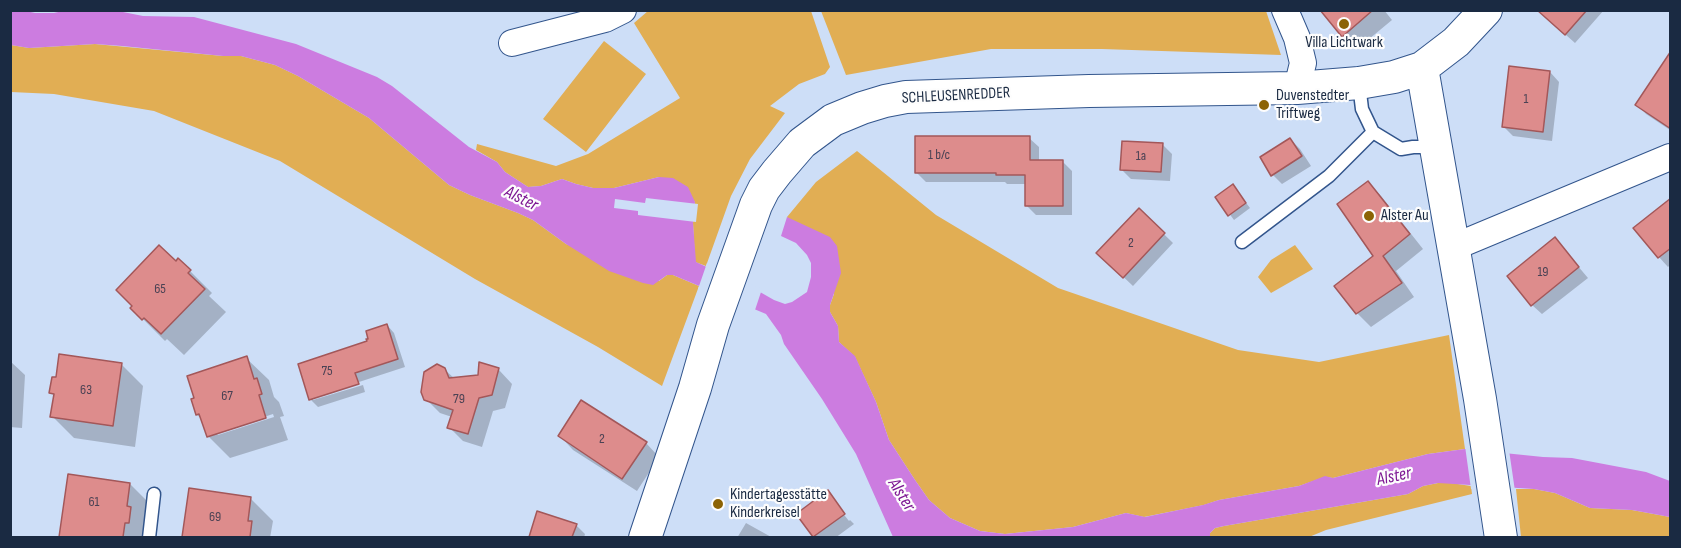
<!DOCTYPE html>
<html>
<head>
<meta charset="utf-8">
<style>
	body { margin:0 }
	#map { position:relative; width:1681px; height:548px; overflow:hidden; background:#cddef7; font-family:"Sofia Sans Condensed",sans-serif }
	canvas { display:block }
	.frame { position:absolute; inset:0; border:12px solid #1a2a42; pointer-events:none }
</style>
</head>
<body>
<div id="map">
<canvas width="1681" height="548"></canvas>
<div class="frame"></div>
</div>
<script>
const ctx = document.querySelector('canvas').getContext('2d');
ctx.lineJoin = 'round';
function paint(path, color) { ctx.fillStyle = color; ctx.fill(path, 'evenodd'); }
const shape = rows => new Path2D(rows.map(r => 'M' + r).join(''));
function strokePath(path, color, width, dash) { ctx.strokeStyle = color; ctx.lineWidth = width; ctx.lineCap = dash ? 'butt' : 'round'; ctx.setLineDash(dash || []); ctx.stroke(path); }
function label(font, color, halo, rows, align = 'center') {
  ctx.font = font + ' "Sofia Sans Condensed",sans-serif'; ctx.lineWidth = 4.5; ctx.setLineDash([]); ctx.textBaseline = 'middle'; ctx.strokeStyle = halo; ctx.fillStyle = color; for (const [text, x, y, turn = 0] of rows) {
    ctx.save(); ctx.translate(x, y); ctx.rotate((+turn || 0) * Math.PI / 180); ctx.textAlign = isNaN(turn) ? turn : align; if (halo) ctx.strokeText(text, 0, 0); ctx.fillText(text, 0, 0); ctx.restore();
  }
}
paint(shape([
	[648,11,811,11,830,67,825,74,799,84,770,106,785,113,750,159,731,196,706,266,695,262,693,223,695,202,659,177,614,188,593,188,576,184,562,179,541,186,528,187,505,172,497,162,476,150,477,144,556,166,588,154,680,98,634,23],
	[821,11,1266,11,1281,55,1102,49,991,49,846,75],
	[604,41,646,74,586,152,543,119],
	[95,44,223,56,241,56,275,65,298,76,369,118,449,185,470,195,518,213,533,220,566,244,659,281,667,275,673,275,699,286,662,386,598,347,475,279,280,161,154,111,54,94,11,92,11,45,29,48],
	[857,151,936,215,1058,288,1238,350,1319,362,1449,335,1465,449,1428,454,1333,478,1325,477,1299,486,1219,500,1204,505,1144,517,1126,513,1073,527,1005,534,980,531,950,518,929,500,915,480,889,440,876,402,855,357,839,342,838,326,830,312,830,305,834,294,787,217,816,182],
	[1295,245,1313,269,1271,293,1258,277,1271,260],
	[1438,483,1451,483,1471,486,1472,494,1326,530,1309,537,1210,538,1210,533,1215,528,1224,526,1408,494,1423,486],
	[1516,489,1534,489,1555,493,1590,508,1632,510,1670,517,1670,537,1521,537]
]), '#e1ae54');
paint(shape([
	[67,10,113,10,143,16,194,17,296,44,377,77,392,86,469,147,497,162,505,172,528,187,541,186,562,179,576,184,593,188,614,188,659,177,673,178,688,187,695,202,693,223,696,262,760,292,774,300,785,304,792,302,807,292,811,277,811,263,807,255,796,243,781,236,787,217,830,237,837,246,841,273,830,305,830,312,838,326,839,342,855,356,876,402,889,440,915,480,929,500,950,518,980,531,1005,534,1073,527,1126,513,1145,517,1203,505,1219,500,1299,486,1325,476,1333,478,1428,454,1465,449,1543,457,1572,458,1646,472,1670,481,1670,517,1632,510,1590,508,1555,493,1534,489,1438,483,1423,486,1408,494,1224,526,1215,528,1210,533,1210,537,893,537,856,454,822,399,784,344,781,335,766,314,673,275,667,275,653,285,643,283,609,271,566,244,533,220,518,213,470,195,449,185,369,118,298,76,275,65,241,56,223,56,122,46,95,44,29,48,11,45,10,11,26,11,35,13,54,13]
]), '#cc7ce0');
paint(shape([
	[646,198,698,204,696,222,638,215,638,211,614,208,615,199,645,203],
	[707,263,762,289,754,313,698,289],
	[1465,446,1509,450,1515,491,1471,489]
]), '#cddef7');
paint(shape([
	[1322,10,1384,10,1392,20,1357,49],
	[1538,10,1604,10,1575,43],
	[1670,55,1670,130,1646,114,1637,104],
	[1550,72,1559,82,1552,141,1513,136,1504,127],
	[1029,138,1039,147,1039,161,1062,161,1072,171,1072,215,1036,215,1026,205,1026,184,1007,184,1005,182,926,182,916,172],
	[1290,139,1300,149,1311,166,1282,184,1273,175],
	[1162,144,1172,154,1170,181,1131,179,1122,170],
	[1368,183,1381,196,1423,249,1396,271,1414,297,1371,327,1357,313,1336,286,1376,256],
	[1237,191,1250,208,1234,220,1217,197],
	[1670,200,1670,265,1668,267,1659,257],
	[1139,210,1173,243,1133,286,1098,253],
	[10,212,12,213,10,241],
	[1555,239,1588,278,1542,314,1532,305],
	[176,263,190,271,212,293,209,296,226,312,184,355,167,339,165,341,132,308],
	[387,325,394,333,405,367,313,397,313,400,363,385,365,392,318,407,310,399],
	[246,358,269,380,274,397,279,402,284,416,280,417,288,440,230,458,208,436,203,420,197,415],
	[273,414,274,417,218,435,216,433],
	[10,361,25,375,22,428,10,427],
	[121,364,143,386,135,447,74,438,52,416,55,396,51,393],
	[481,364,499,370,512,384,505,408,493,411,482,447,463,441,449,427,452,417,440,413,426,399,444,369,455,379,479,377],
	[560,436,646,443,659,457,637,491,573,450],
	[130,484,152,506,151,538,62,538,61,536],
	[190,490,251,499,273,521,270,538,183,538],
	[828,492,836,501,833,501,849,521,850,520,854,524,835,538,815,538,798,514],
	[538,513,576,525,585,534,584,538,530,538],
	[746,523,773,538,737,538]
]), '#0003');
const building = shape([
	[1320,10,1373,10,1342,37,1320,10],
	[1537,10,1587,10,1565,35,1537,10],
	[1671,51,1671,129,1635,105,1671,51],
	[1509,66,1550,71,1543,132,1502,127,1509,66],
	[915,136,1030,136,1030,160,1063,160,1063,206,1025,206,1025,175,996,175,996,173,915,173,915,136],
	[1290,138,1302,156,1271,176,1260,157,1290,138],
	[1122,141,1163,143,1161,172,1120,170,1122,141],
	[1368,181,1410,234,1383,256,1402,283,1356,314,1334,286,1373,256,1337,204,1368,181],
	[1233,184,1246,203,1228,216,1215,197,1233,184],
	[1671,198,1671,248,1658,258,1633,228,1671,198],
	[1139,208,1165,233,1123,278,1096,253,1139,208],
	[1555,237,1579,267,1531,306,1507,276,1555,237],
	[159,245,176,261,178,258,191,270,188,273,205,289,161,334,144,318,142,320,130,308,132,306,116,290,159,245],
	[387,324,398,359,355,373,359,384,309,400,298,364,367,341,366,339,368,339,366,331,387,324],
	[59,354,122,363,113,426,50,417,54,394,49,393,52,377,56,377,59,354],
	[247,356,254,379,257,378,262,394,259,395,266,418,207,437,199,414,196,415,191,399,194,398,187,376,247,356],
	[479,362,499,368,492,395,479,398,468,434,447,428,453,410,424,400,421,392,424,372,437,364,445,368,449,378,478,375,479,362],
	[581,400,647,442,622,479,558,436,581,400],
	[68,474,130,483,127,506,131,507,129,523,125,523,123,537,59,537,68,474],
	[189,488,251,497,248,521,252,521,250,537,182,537,189,488],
	[828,490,845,514,813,537,796,514,828,490],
	[537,511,577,524,572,537,529,537,537,511]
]);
paint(building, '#dd8c8c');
strokePath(building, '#a35759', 1.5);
const service = shape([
	[1359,84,1362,109,1373,132,1401,149,1413,147,1435,147],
	[1242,242,1329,176,1373,132],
	[149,538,154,494]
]);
const minor = shape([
	[1285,10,1297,38,1303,63,1297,88],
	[512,43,605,19,623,10],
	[1454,247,1670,157]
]);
const tertiary = shape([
	[1422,68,1480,399,1501,538],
	[645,538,695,388,713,325,756,205,764,189,777,172,802,143,833,120,862,108,885,101,906,97,1089,91,1297,88,1359,83,1394,77,1422,68,1456,42,1486,10]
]);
strokePath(service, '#32558c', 15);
strokePath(minor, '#32558c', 28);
strokePath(tertiary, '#32558c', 34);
strokePath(service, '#fff', 12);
strokePath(minor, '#fff', 26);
strokePath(tertiary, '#fff', 32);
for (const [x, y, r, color] of [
	[1344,24,6,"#8c6305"],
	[1264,105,6,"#8c6305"],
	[1369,216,6,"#8c6305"],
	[718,504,6,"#8c6305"]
]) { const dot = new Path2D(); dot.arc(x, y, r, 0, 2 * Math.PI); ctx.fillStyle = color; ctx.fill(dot); strokePath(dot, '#fdfdfd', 2); }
label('14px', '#4b4254', null, [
	["1",1526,99],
	["1 b/c",939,155],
	["1a",1141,156],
	["2",1131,243],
	["19",1543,272],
	["65",160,289],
	["75",327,371],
	["63",86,390],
	["67",227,396],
	["79",459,399],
	["2",602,439],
	["61",94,502],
	["69",215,517]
]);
label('16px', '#1a2a42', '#fdfdfd', [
	["Villa Lichtwark",1344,43,"center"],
	["Duvenstedter",1276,96],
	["Triftweg",1276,114],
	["Alster Au",1381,216],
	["Kindertagesstätte",730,495],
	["Kinderkreisel",730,513]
], 'left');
label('16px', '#1a2a42', '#fdfdfd', [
	["SCHLEUSENREDDER",956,96,-3]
]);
label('italic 18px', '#7d1793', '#fdfdfd', [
	["Alster",521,199,27],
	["Alster",1394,477,-12],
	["Alster",901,495,58]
]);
</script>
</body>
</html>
